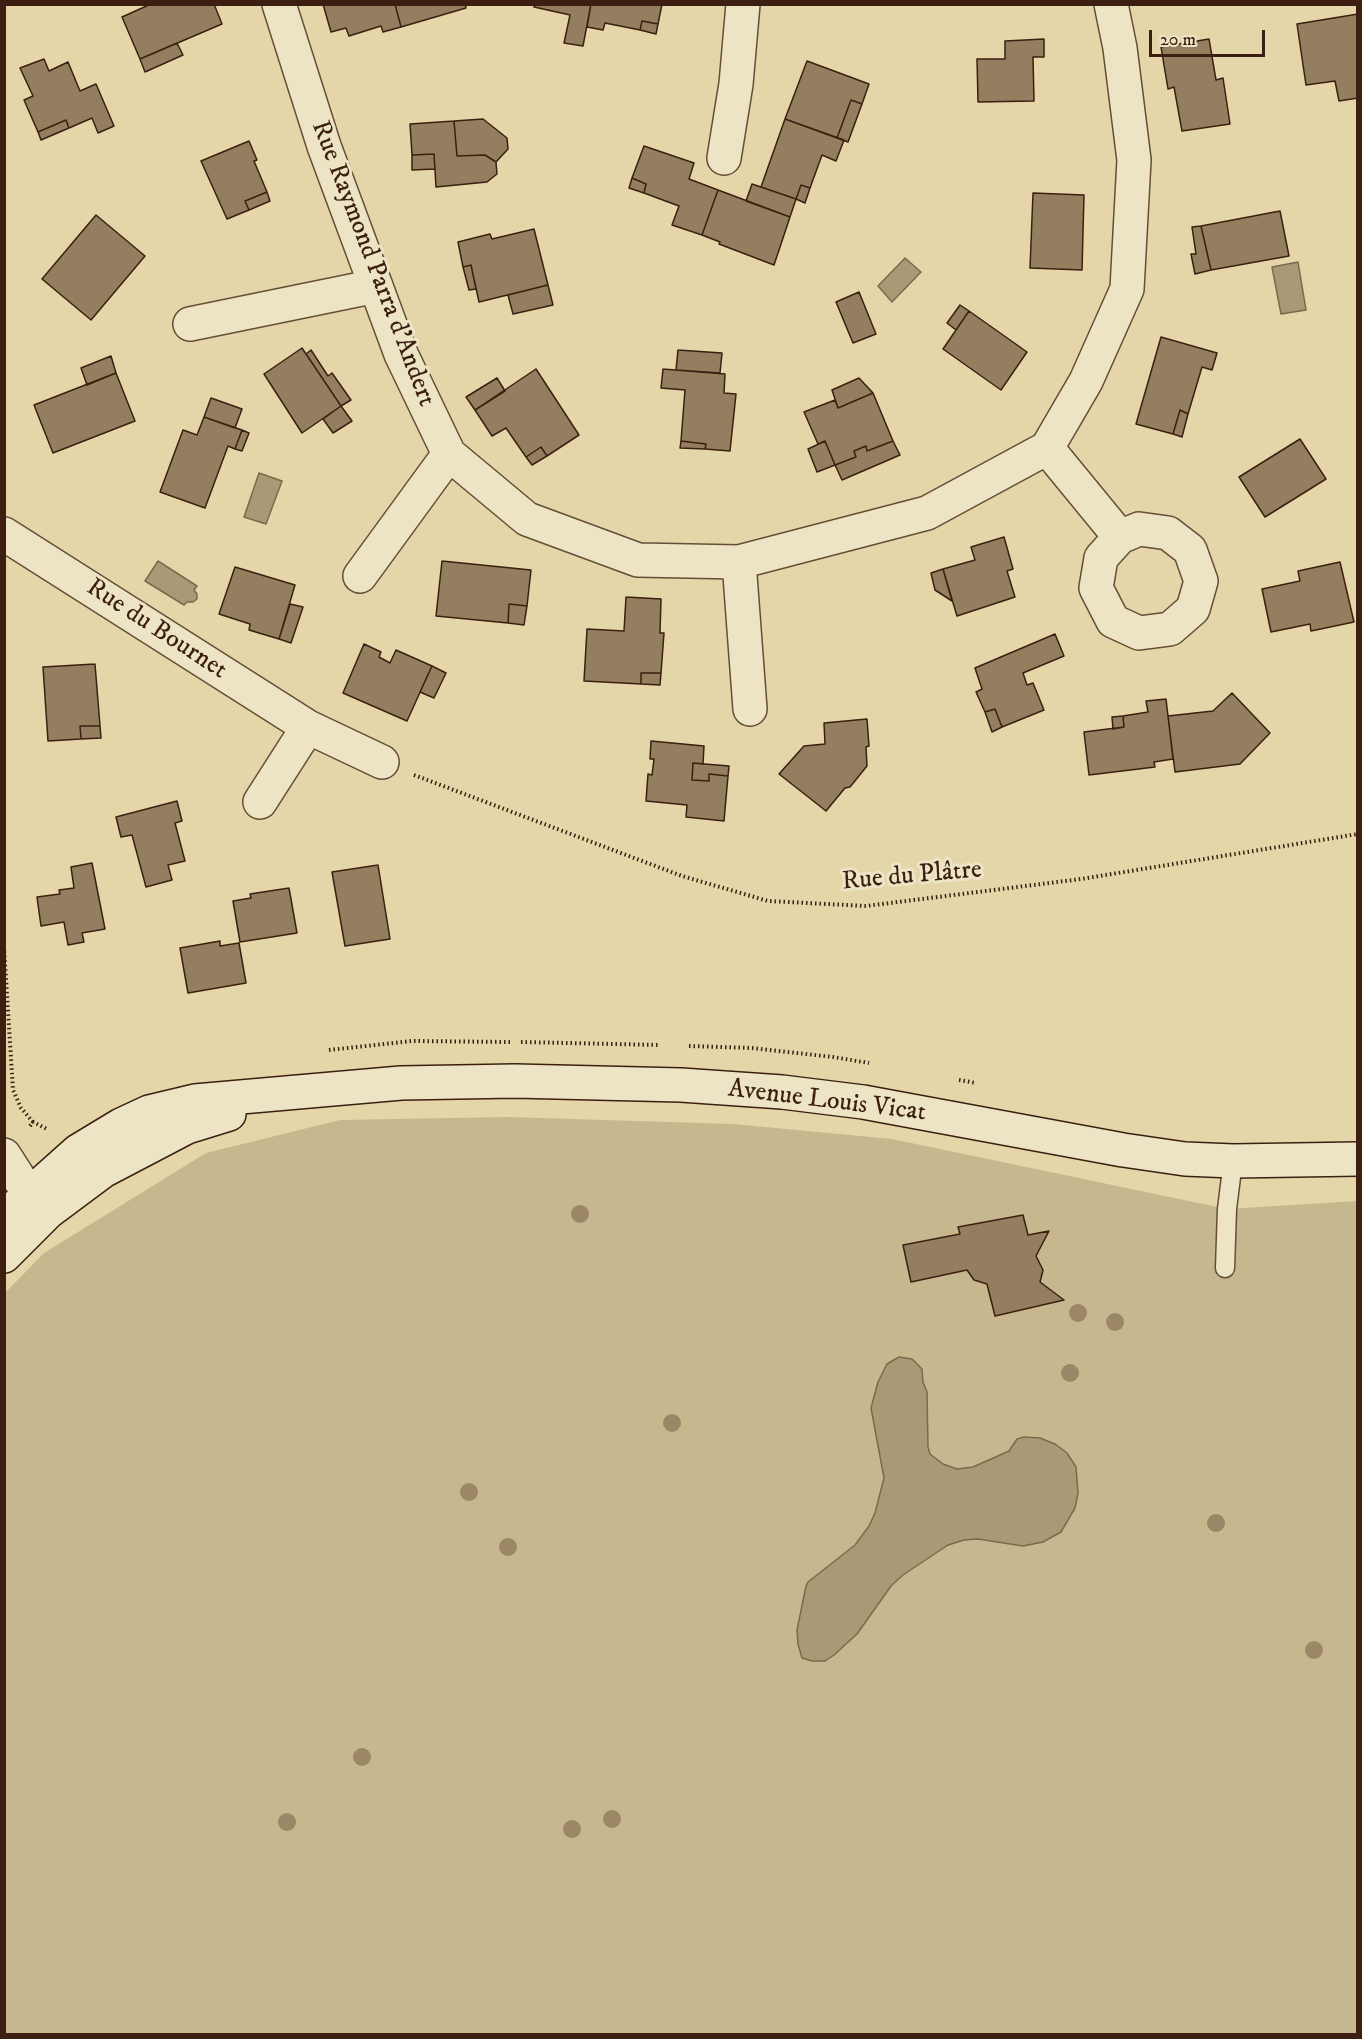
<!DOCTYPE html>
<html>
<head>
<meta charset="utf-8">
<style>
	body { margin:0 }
	#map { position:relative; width:1362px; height:2039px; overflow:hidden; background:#e4d6a8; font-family:"IM FELL DW Pica",serif }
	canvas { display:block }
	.frame { position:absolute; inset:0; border:6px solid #3c1f10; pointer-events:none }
	.scale { position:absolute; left:1149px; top:30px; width:116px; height:27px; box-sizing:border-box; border:3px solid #3c1f10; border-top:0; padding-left:8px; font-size:18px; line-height:21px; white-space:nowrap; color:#3c1f10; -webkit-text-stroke:4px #ede4c6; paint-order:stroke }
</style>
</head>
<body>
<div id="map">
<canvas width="1362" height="2039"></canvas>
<div class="frame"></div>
<div class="scale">20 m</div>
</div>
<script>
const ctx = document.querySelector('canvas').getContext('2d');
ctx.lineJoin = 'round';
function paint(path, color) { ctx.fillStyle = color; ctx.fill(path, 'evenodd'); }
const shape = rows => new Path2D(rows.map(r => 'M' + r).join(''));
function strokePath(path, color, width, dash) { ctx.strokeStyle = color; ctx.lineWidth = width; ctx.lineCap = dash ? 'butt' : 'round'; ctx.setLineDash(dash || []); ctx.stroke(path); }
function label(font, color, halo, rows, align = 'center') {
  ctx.font = font + ' "IM FELL DW Pica",serif'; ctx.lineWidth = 6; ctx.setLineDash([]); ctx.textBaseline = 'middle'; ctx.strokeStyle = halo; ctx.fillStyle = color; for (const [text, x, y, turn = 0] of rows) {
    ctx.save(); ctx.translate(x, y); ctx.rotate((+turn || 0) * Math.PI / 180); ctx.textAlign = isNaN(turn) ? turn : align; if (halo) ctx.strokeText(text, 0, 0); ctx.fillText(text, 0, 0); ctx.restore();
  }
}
paint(shape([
	[508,1117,733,1124,892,1139,1227,1209,1357,1201,1357,2034,5,2034,5,1293,44,1253,206,1153,340,1120]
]), '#c7b78e');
const water = shape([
	[905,258,921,272,892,302,878,286,905,258],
	[1298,262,1306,310,1281,314,1272,267,1298,262],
	[259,473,282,481,266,524,244,517,259,473],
	[158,561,197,586,194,590,197,594,197,599,193,602,187,602,184,605,145,581,158,561],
	[899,1357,912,1359,922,1369,923,1382,927,1392,928,1447,930,1454,943,1464,957,1469,973,1467,1009,1451,1017,1439,1024,1437,1040,1438,1055,1444,1067,1453,1076,1467,1078,1493,1075,1508,1061,1532,1043,1542,1023,1546,978,1539,964,1540,948,1545,903,1575,891,1586,857,1634,834,1655,825,1661,812,1661,802,1658,798,1644,797,1630,806,1586,808,1582,855,1545,869,1526,875,1513,884,1478,871,1408,878,1382,887,1364,899,1357]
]);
paint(water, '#ab9874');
strokePath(water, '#7f684c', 1.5);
const building = shape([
	[151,4,214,4,222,24,140,59,122,17,151,4],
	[323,4,395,4,401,27,383,32,381,26,349,36,346,28,331,32,323,4],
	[395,4,465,4,466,8,401,27,395,4],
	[535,4,591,4,583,46,564,43,570,15,534,7,535,4],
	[591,4,662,4,658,24,642,21,640,30,605,23,603,30,587,27,591,4],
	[1358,14,1358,98,1339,101,1335,81,1306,85,1297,24,1358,14],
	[642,21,658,24,656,34,640,30,642,21],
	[1044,39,1044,57,1033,57,1034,101,978,102,977,59,1005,59,1005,41,1044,39],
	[1209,39,1216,80,1223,78,1230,124,1182,131,1174,87,1168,89,1161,47,1209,39],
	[177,43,183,55,145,72,140,59,177,43],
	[44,59,49,71,68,62,80,91,96,84,114,126,98,133,92,118,69,128,66,120,38,132,24,100,33,96,20,68,44,59],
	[807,61,869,84,862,104,851,100,837,138,785,119,807,61],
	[851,100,862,104,848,142,837,138,851,100],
	[483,119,507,138,508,149,496,162,485,155,457,156,454,121,483,119],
	[785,119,844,140,836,161,822,155,810,188,801,185,796,199,761,187,785,119],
	[66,120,69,128,41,140,38,132,66,120],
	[454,121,457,156,485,155,496,162,497,174,487,182,436,187,434,154,412,155,410,124,454,121],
	[249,141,257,160,254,161,267,192,245,201,249,210,227,219,201,161,249,141],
	[644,146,694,163,689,179,718,190,702,235,672,225,679,206,644,193,646,184,632,178,644,146],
	[434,154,435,169,412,170,412,155,434,154],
	[632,178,646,184,644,193,629,188,632,178],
	[752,184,796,199,790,217,746,201,752,184],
	[801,185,810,188,805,203,796,199,801,185],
	[718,190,790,217,774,265,719,244,720,242,702,235,718,190],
	[267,192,270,201,249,210,245,201,267,192],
	[1033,193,1084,195,1082,270,1030,268,1033,193],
	[1280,211,1289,256,1211,270,1201,226,1280,211],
	[96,215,145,256,91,320,42,279,96,215],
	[1201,226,1211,270,1195,274,1191,254,1196,254,1192,227,1201,226],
	[534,229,548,285,479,302,471,265,463,267,458,242,490,234,492,239,534,229],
	[471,265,476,289,469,290,463,267,471,265],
	[548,285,553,305,513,314,508,295,548,285],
	[859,292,876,334,853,343,836,302,859,292],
	[960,305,969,311,956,330,947,323,960,305],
	[969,311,1027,352,1001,390,943,349,969,311],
	[1161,337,1217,353,1212,370,1202,367,1188,414,1180,410,1173,434,1136,424,1161,337],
	[302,348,341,406,302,433,264,374,302,348],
	[311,350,328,376,332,373,351,400,341,406,306,354,311,350],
	[678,350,722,353,720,373,676,370,678,350],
	[111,356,116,373,87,385,81,368,111,356],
	[536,369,579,435,547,456,541,447,526,457,506,428,492,436,475,410,536,369],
	[663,369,725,374,724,393,736,394,730,451,705,449,706,444,681,441,685,390,661,388,663,369],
	[116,373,135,421,53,453,34,405,116,373],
	[497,378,505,391,475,410,466,397,497,378],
	[859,378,873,393,838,408,832,390,859,378],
	[873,393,893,441,867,451,866,446,854,451,856,457,835,465,825,441,818,444,804,412,835,400,838,408,873,393],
	[211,398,242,409,235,428,204,417,211,398],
	[341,406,352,421,333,433,323,419,341,406],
	[1180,410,1188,414,1182,437,1173,434,1180,410],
	[204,417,242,430,235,449,228,446,205,508,160,492,183,430,197,435,204,417],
	[242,430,249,433,242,451,235,449,242,430],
	[1300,439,1326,479,1265,517,1239,477,1300,439],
	[681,441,706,444,705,449,680,448,681,441],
	[825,441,835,465,817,472,808,449,825,441],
	[893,441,900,455,842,480,835,465,856,457,854,451,866,446,867,451,893,441],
	[541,447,547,456,532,465,526,457,541,447],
	[1004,537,1013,569,1007,571,1015,597,957,616,943,569,975,560,971,547,1004,537],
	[442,561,531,570,527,606,509,604,508,623,436,616,442,561],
	[1340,562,1354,622,1311,631,1310,624,1271,632,1262,589,1300,581,1298,571,1340,562],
	[235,567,295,585,279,639,249,630,250,624,219,614,235,567],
	[943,569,952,601,935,590,931,573,943,569],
	[626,597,661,599,660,633,664,633,661,673,641,673,641,684,584,681,587,629,624,631,626,597],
	[290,604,303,607,291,643,279,639,290,604],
	[509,604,527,606,524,625,508,623,509,604],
	[1055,634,1064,656,1023,673,1027,685,1033,683,1044,710,1002,727,995,709,985,712,976,692,982,689,975,668,1055,634],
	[364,644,381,652,379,657,390,663,396,650,432,666,407,721,343,693,364,644],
	[95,664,100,726,80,726,81,739,48,741,43,667,95,664],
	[432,666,446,673,434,698,420,692,432,666],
	[641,673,661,673,660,685,641,684,641,673],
	[1232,693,1270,733,1240,764,1175,772,1168,716,1213,711,1232,693],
	[1166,699,1173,759,1154,762,1155,767,1089,775,1084,732,1124,727,1123,716,1148,712,1146,701,1166,699],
	[995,709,1002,727,992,732,985,712,995,709],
	[1123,716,1124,727,1113,729,1112,717,1123,716],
	[867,719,869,746,866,747,867,766,850,787,845,788,826,811,779,774,804,746,825,744,824,723,867,719],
	[80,726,100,726,101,738,81,739,80,726],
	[651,741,704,746,703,764,693,763,692,780,709,781,709,774,728,776,724,821,686,817,687,805,646,801,648,774,652,775,654,759,650,759,651,741],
	[693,763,729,766,728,776,709,774,709,781,692,780,693,763],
	[177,801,182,821,175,823,185,861,168,865,172,880,146,887,132,835,121,837,116,817,177,801],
	[92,863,105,929,82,933,84,942,68,945,64,922,41,926,37,897,60,894,59,890,74,888,71,867,92,863],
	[378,865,390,939,345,946,332,872,378,865],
	[289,888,297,933,240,942,233,901,251,898,250,894,289,888],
	[220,941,220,946,239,943,246,983,188,993,180,948,220,941],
	[1023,1215,1028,1235,1049,1231,1036,1256,1043,1270,1040,1282,1064,1300,995,1316,987,1284,974,1280,967,1270,911,1282,903,1245,960,1234,958,1227,1023,1215]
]);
paint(building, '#937e5f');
strokePath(building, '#3c1f10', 1.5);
const lane = shape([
	[1225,1268,1227,1209,1233,1161]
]);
const street = shape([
	[279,4,324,146,401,354,449,454,527,519,638,560,739,562,927,513,1047,448,1086,381,1127,289,1134,160,1120,48,1111,4],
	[724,158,736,84,743,4],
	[190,324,376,286],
	[1047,448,1120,537,1139,529,1168,533,1190,550,1201,581,1193,609,1170,629,1139,633,1113,621,1096,588,1101,558,1120,537],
	[4,534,308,727,260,802],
	[739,562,750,709],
	[360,576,449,454],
	[308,727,382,762],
	[4,1155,29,1194]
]);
const secondary = shape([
	[4,1217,78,1151,121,1125,149,1112,195,1101,401,1083,515,1081,681,1085,782,1092,863,1102,1123,1150,1185,1159,1233,1161,1358,1159],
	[4,1256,48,1212,103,1171,187,1127,229,1114]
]);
strokePath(lane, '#664d36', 21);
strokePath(street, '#664d36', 36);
strokePath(secondary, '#3c1f10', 36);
strokePath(shape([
	[414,775,682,876,768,901,866,906,1081,879,1358,834],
	[4,947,13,1090,21,1108,33,1122],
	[521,1042,660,1045],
	[689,1046,752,1048,833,1057,869,1063],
	[329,1050,412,1041,511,1042],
	[959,1080,976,1083],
	[30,1126,33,1122,47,1129]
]), '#3c1f10', 4, [1.5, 3]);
strokePath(lane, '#ede4c6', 18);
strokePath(street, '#ede4c6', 33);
strokePath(secondary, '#ede4c6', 33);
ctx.fillStyle = '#9b8666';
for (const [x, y] of [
	[580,1214],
	[1078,1313],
	[1115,1322],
	[1070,1373],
	[672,1423],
	[469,1492],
	[1216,1523],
	[508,1547],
	[1314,1650],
	[362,1757],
	[612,1819],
	[287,1822],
	[572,1829]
]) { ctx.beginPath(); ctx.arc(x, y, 9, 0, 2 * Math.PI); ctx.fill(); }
label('26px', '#3c1f10', '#ede4c6', [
	["Rue Raymond Parra d'Andert",372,264,69],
	["Rue du Bournet",156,630,33],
	["Rue du Plâtre",912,877,-5],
	["Avenue Louis Vicat",827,1102,7]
]);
</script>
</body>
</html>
